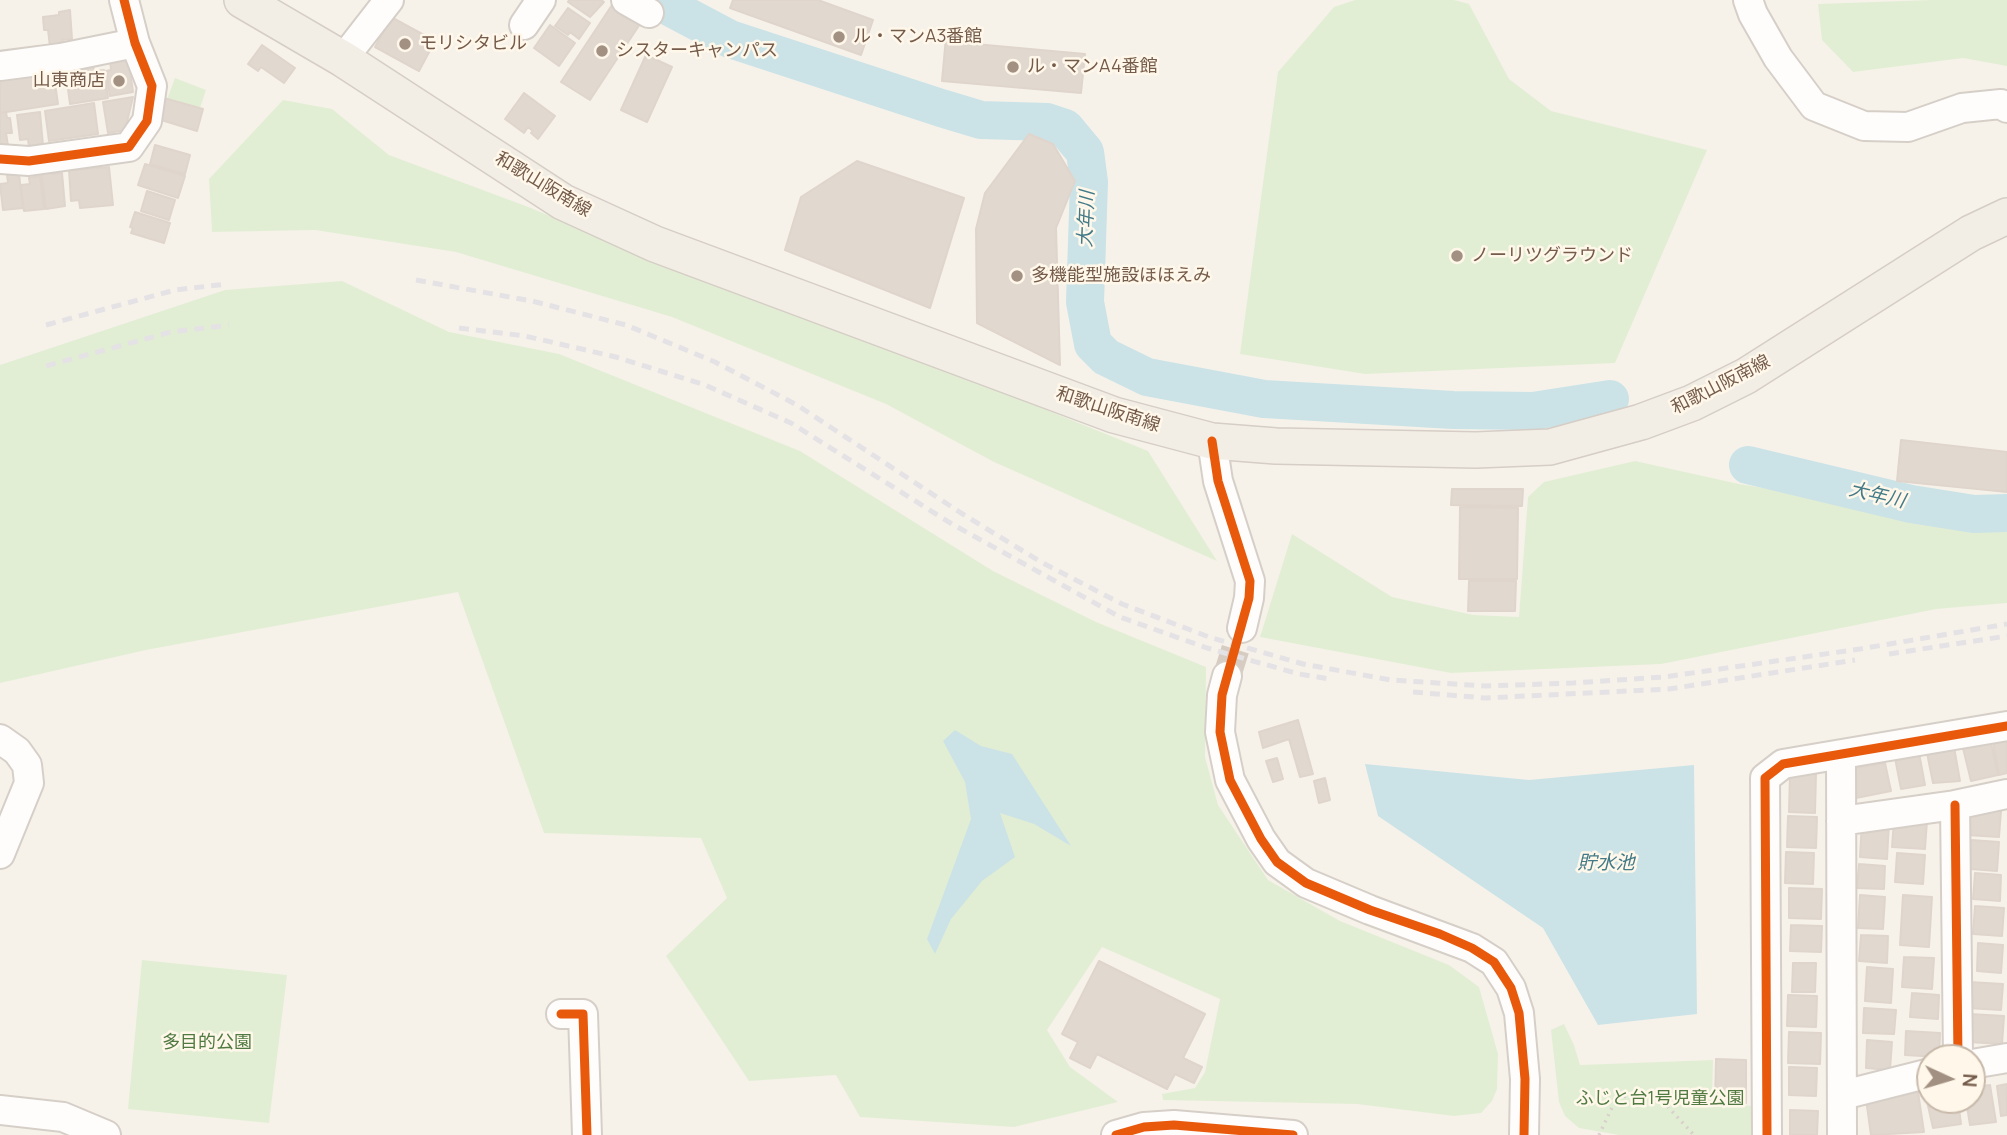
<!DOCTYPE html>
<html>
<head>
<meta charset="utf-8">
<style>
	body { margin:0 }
	#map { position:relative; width:2007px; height:1135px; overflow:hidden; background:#f6f2ea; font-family:Manrope,sans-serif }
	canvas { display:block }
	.north { position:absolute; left:1916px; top:1044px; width:70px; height:70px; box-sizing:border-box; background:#fff8ea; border:2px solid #c8b9aa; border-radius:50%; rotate:94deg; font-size:19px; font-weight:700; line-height:28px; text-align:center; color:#755b4a }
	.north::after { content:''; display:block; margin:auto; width:24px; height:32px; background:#a29082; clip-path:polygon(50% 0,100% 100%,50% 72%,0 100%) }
</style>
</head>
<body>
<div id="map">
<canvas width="2007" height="1135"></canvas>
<div class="north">N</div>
</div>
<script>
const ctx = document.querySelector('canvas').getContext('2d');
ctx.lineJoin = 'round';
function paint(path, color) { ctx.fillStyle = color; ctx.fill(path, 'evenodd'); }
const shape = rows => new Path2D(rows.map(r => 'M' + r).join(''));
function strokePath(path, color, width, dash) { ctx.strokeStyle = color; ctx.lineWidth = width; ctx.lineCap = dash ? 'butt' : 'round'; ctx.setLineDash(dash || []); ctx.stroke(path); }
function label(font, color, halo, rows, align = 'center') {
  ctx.font = font + ' Manrope,"Noto Sans JP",sans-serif'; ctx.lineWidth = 5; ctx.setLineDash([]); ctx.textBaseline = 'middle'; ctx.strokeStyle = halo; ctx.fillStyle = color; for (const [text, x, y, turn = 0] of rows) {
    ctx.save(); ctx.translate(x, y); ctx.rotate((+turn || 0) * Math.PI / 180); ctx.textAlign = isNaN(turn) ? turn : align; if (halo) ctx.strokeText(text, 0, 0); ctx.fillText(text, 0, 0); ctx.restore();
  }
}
paint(shape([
	[1355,0,1454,0,1469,4,1509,79,1551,111,1707,150,1615,363,1365,374,1240,354,1278,72,1334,7],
	[1931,0,2007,0,2007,66,1963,58,1853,72,1822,40,1818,4],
	[175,78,206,90,199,111,166,102],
	[283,100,332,109,389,155,531,208,705,282,1017,398,1148,451,1217,561,994,462,886,404,672,317,456,252,315,230,212,232,209,179],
	[342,281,449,332,559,354,800,451,993,571,1096,622,1206,667,1205,757,1218,805,1268,880,1340,921,1449,965,1479,987,1498,1054,1497,1089,1492,1101,1481,1113,1454,1116,1357,1104,1163,1100,1162,1094,1195,1088,1205,1072,1220,999,1102,947,1047,1030,1070,1067,1118,1102,1014,1127,860,1117,836,1075,749,1081,666,956,727,898,701,838,544,833,458,592,146,650,0,683,0,365,225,290],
	[1635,461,1739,484,1901,510,2007,531,2007,603,1936,609,1661,664,1451,673,1260,637,1292,534,1392,597,1473,615,1519,617,1528,497,1544,482],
	[142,960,287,975,269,1123,128,1109],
	[1564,1024,1574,1045,1580,1065,1713,1060,1712,1104,1756,1106,1757,1135,1619,1135,1579,1128,1565,1116,1559,1102,1551,1030]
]), '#e2eed4');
paint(shape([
	[955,730,981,746,1012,754,1071,846,1034,824,1000,813,1015,857,982,881,951,919,935,954,927,939,971,819,965,782,943,741],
	[1365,764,1529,780,1694,765,1697,1014,1598,1025,1543,928,1378,816]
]), '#cbe3e7');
strokePath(shape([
	[656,0,730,39,941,108,981,120,1047,122,1065,128,1085,152,1089,182,1085,302,1093,344,1106,357,1147,377,1264,399,1453,410,1533,411,1610,399],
	[1748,465,1911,504,1974,514,2007,513]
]), '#cbe3e7', 38);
const building = shape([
	[569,0,601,0,604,2,590,17,568,2,569,0],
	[733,0,818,0,873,20,861,55,730,8,733,0],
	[614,2,642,21,590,100,561,82,614,2],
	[568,8,590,23,579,39,570,32,568,35,555,26,568,8],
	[70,10,72,39,62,40,63,45,50,47,48,30,44,30,43,17,59,15,59,12,70,10],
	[391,17,435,41,419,71,375,47,391,17],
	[550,25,575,43,559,66,534,48,550,25],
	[946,37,975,40,975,44,1085,54,1081,93,942,81,946,37],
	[262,45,295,68,284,83,261,67,258,71,248,64,262,45],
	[646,55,672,67,647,122,621,110,646,55],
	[128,57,133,92,110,96,106,71,111,70,110,60,128,57],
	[93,63,94,71,104,70,108,98,70,104,65,67,93,63],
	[53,70,58,104,0,113,0,78,53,70],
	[524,93,555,116,538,139,531,133,533,131,528,127,524,133,505,119,524,93],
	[133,97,125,130,108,133,103,102,133,97],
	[164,98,203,109,197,131,158,119,164,98],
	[94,103,98,134,49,141,45,111,94,103],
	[6,112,7,118,10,118,12,133,6,133,8,146,0,147,0,113,6,112],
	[40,112,43,145,29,147,28,139,20,140,17,115,40,112],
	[1029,134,1053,144,1075,181,1056,228,1060,365,977,323,976,229,985,193,1029,134],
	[155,145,190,155,185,174,150,164,155,145],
	[857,161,964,198,930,308,785,250,801,197,857,161],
	[145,164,185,176,178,198,138,185,145,164],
	[52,167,53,174,62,173,65,206,46,209,41,168,52,167],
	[109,167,113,205,80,208,79,200,71,201,69,170,109,167],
	[19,174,23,208,3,210,0,184,8,183,7,175,19,174],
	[40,176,44,209,24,211,21,185,30,184,29,178,40,176],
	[147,191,175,200,169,220,141,211,147,191],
	[135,212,170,223,164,243,131,233,133,228,130,227,135,212],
	[1901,440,2007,452,2007,492,1897,481,1901,440],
	[1452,489,1523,489,1522,506,1451,505,1452,489],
	[1460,507,1518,508,1517,579,1459,579,1460,507],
	[1469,581,1516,581,1515,611,1468,611,1469,581],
	[1298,720,1313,774,1300,777,1289,739,1263,748,1259,732,1298,720],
	[2007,738,2007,773,1999,775,1993,741,2007,738],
	[1991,743,1998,775,1971,781,1963,748,1991,743],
	[1954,747,1960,781,1933,783,1927,753,1954,747],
	[1919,753,1925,785,1901,789,1895,758,1919,753],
	[1277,758,1283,779,1273,782,1266,761,1277,758],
	[1885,763,1891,791,1856,798,1850,769,1885,763],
	[1790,773,1816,774,1815,813,1789,812,1790,773],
	[1325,778,1330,800,1319,803,1314,781,1325,778],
	[1968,809,2001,811,1999,837,1966,835,1968,809],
	[1788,816,1817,817,1816,848,1787,847,1788,816],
	[1894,819,1927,821,1925,849,1892,847,1894,819],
	[1862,821,1889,823,1887,859,1860,857,1862,821],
	[1971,840,1999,842,1997,871,1970,869,1971,840],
	[1786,852,1814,853,1813,884,1785,883,1786,852],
	[1897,853,1925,855,1923,884,1895,882,1897,853],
	[1859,864,1885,866,1884,889,1857,888,1859,864],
	[1975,873,2001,875,2000,901,1973,899,1975,873],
	[1789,888,1822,889,1821,919,1789,918,1789,888],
	[1860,895,1885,897,1883,929,1858,928,1860,895],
	[1903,895,1932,897,1929,947,1900,945,1903,895],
	[1975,906,2004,908,2002,936,1973,934,1975,906],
	[1791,925,1822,926,1821,952,1790,951,1791,925],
	[1861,935,1888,936,1887,963,1859,961,1861,935],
	[1978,943,2003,945,2001,973,1977,971,1978,943],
	[1904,957,1934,958,1932,989,1902,987,1904,957],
	[1099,961,1205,1014,1183,1058,1202,1067,1194,1083,1175,1074,1167,1089,1097,1054,1090,1068,1070,1058,1078,1042,1062,1034,1099,961],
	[1793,963,1816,963,1815,992,1792,992,1793,963],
	[1867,967,1893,969,1891,1003,1865,1001,1867,967],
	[1969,982,2003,984,2001,1010,1967,1008,1969,982],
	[1912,993,1939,995,1938,1019,1910,1017,1912,993],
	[1788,995,1817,996,1816,1027,1787,1026,1788,995],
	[1864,1008,1896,1010,1894,1034,1863,1033,1864,1008],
	[1970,1014,2004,1016,2002,1044,1968,1042,1970,1014],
	[1906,1031,1940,1033,1939,1057,1905,1055,1906,1031],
	[1789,1032,1821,1033,1820,1064,1788,1063,1789,1032],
	[1867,1040,1892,1042,1890,1070,1866,1068,1867,1040],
	[1716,1059,1746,1060,1746,1103,1715,1102,1716,1059],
	[1789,1067,1817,1068,1816,1096,1789,1095,1789,1067],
	[2007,1084,2007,1115,2001,1116,1997,1086,2007,1084],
	[1990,1085,1996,1122,1970,1125,1966,1100,1972,1100,1972,1087,1990,1085],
	[1918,1092,1924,1132,1871,1135,1866,1099,1918,1092],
	[1930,1096,1930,1100,1958,1100,1961,1124,1933,1128,1926,1097,1930,1096],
	[1790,1110,1818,1111,1817,1135,1790,1135,1790,1110]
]);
paint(building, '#e1d8cf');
strokePath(building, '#dfd5cc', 2);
strokePath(shape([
	[1227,676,1242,628]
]), '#d6ccc2', 28, [28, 14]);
const minor = shape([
	[626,0,649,13],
	[1748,0,1753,14,1778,58,1814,106,1864,126,1908,127,1962,108,2001,104,2007,108],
	[524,25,541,0],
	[343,59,389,0],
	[0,66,61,58,135,43],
	[0,159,29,161,129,147,147,121,152,86,135,43,124,0],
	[1212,441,1218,481,1250,581,1249,598,1242,628],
	[1227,676,1222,695,1220,732,1230,780,1261,839,1277,862,1306,883,1370,910,1472,948,1494,962,1511,988,1519,1013,1525,1079,1524,1135],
	[0,739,17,751,27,765,29,783,0,854],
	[1841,756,1842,1135],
	[1955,805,1958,1058],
	[1841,821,1955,805,2007,794],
	[561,1014,583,1014,587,1135],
	[1972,1064,2007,1058],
	[1843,1095,1930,1073],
	[0,1110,63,1117,106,1135],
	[1116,1135,1144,1127,1174,1125,1293,1135],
	[1767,1135,1765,778,1783,764,2007,726]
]);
const major = shape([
	[242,0,343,59,563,202,655,244,1114,415,1212,441,1276,446,1476,450,1550,447,1641,422,1692,403,1746,376,1971,233,2007,216]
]);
strokePath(minor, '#d6cfc8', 32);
strokePath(major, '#d5cdc6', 38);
strokePath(shape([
	[1599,1135,1617,1097,1656,1094,1694,1135]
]), '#d8d0cb', 3.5, [2, 5]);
strokePath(minor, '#fefdfc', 28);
strokePath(major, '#f2eee5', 35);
strokePath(shape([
	[416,280,532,301,626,325,715,362,797,405,961,513,1041,562,1122,604,1209,637,1303,664,1391,680,1485,686,1573,683,1664,677,1860,649,2007,624],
	[46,325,175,290,227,284],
	[459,328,525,336,616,357,705,385,791,423,952,524,1120,617,1207,648,1299,674,1330,679],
	[46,366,171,332,229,325],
	[1889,654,2007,636],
	[1413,692,1485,698,1669,689,1855,660]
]), '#e4e2e4', 5, [10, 7]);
strokePath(shape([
	[0,159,29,161,129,147,147,121,152,86,135,43,124,0],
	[1212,441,1218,481,1250,581,1249,598,1222,695,1220,732,1230,780,1261,839,1277,862,1306,883,1370,910,1440,934,1472,948,1494,962,1511,988,1519,1013,1525,1079,1524,1135],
	[1955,805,1958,1058],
	[561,1014,583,1014,587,1135],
	[1116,1135,1144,1127,1174,1125,1293,1135],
	[1767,1135,1765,778,1783,764,2007,726]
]), '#e8590c', 9);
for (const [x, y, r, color] of [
	[839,37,7,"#a29082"],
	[405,44,7,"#a29082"],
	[602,51,7,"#a29082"],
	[1013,67,7,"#a29082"],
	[119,81,7,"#a29082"],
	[1457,256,7,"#a29082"],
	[1017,276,7,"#a29082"]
]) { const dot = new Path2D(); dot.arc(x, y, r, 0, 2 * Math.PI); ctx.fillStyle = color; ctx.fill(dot); strokePath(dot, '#fff8ea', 2.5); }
label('18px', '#755b4a', '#fff8ea', [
	["ル・マンA3番館",853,37],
	["モリシタビル",419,44],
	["シスターキャンパス",616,51],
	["ル・マンA4番館",1027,67],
	["山東商店",105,81,"right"],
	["ノーリツグラウンド",1471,256],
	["多機能型施設ほほえみ",1031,276]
], 'left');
label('18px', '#755b4a', '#fff8ea', [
	["和歌山阪南線",543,185,31],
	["和歌山阪南線",1721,385,-27],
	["和歌山阪南線",1108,410,18]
]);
label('18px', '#507a42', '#fff8ea', [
	["多目的公園",207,1043],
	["ふじと台1号児童公園",1660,1099]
]);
label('italic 19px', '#437a88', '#fff8ea', [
	["大年川",1087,219,-88],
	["大年川",1877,496,13],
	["貯水池",1606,864]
]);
</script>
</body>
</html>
